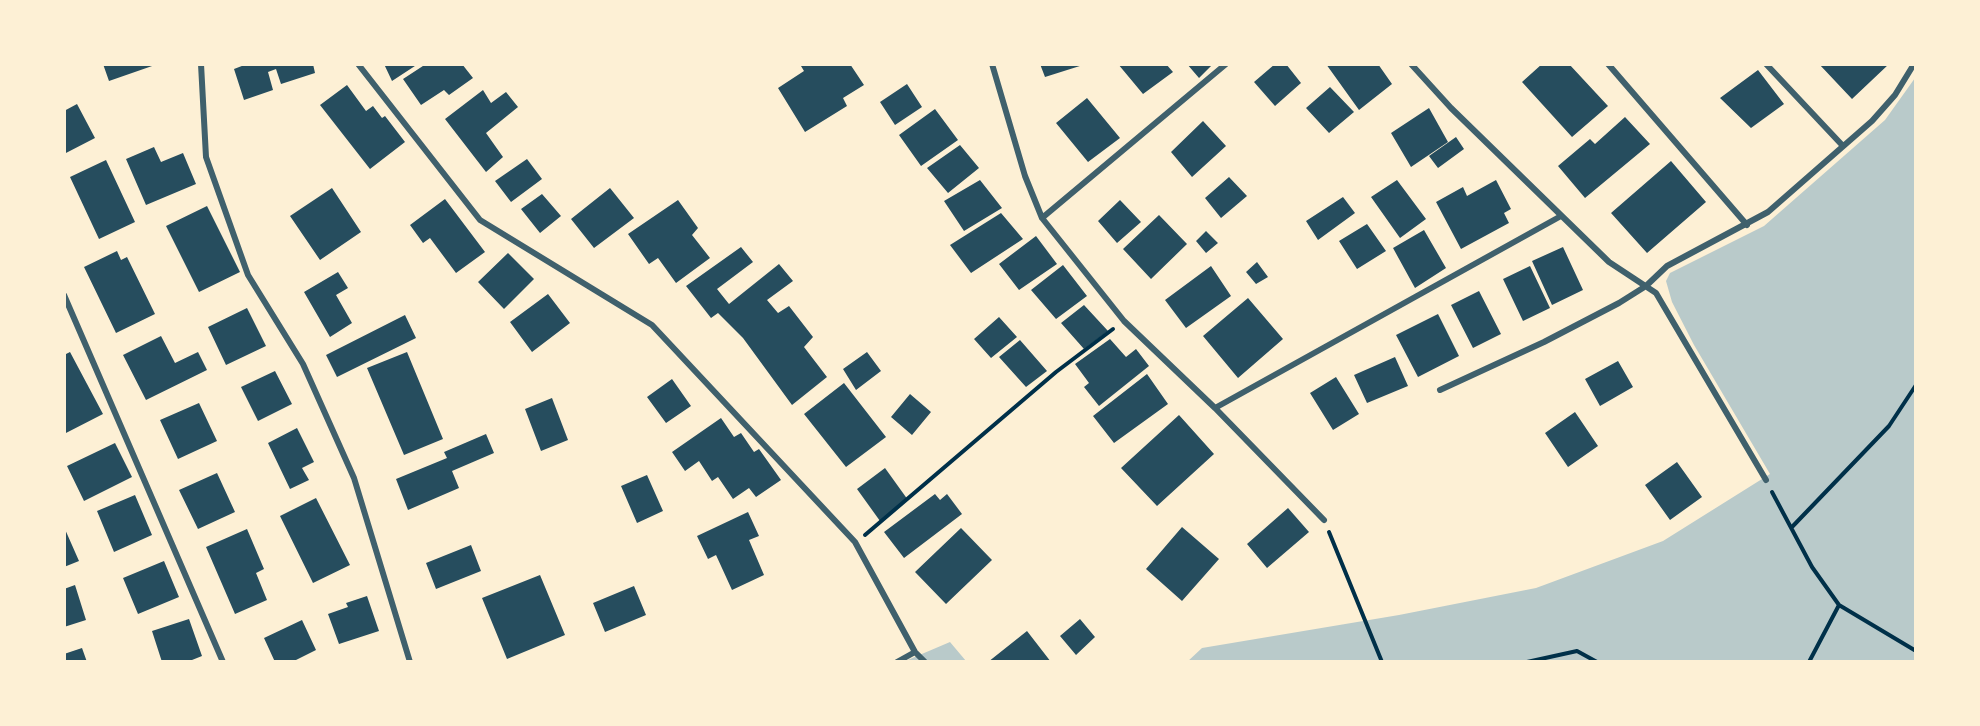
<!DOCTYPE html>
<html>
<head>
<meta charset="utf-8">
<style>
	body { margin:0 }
	#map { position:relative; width:1980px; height:726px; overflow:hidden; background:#fdf0d5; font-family:"Space Grotesk",sans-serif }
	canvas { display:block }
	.frame { position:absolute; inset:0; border:66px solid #fdf0d5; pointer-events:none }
</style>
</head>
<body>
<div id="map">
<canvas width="1980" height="726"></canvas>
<div class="frame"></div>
</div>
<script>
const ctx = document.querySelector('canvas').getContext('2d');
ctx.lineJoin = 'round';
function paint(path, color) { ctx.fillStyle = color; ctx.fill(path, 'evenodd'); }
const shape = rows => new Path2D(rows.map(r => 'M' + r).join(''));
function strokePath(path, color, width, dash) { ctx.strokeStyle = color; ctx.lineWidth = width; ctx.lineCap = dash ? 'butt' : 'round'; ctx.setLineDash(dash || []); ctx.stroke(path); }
paint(shape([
	[1915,78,1915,661,1187,662,1202,648,1399,615,1536,588,1663,541,1770,474,1694,345,1672,302,1666,281,1670,273,1764,226,1885,120],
	[950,642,966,661,903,662]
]), '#b9caca');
paint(shape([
	[103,64,155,64,155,65,109,81],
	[247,64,313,64,315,73,281,84,276,69,268,72,273,90,244,100,234,69],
	[384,64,418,64,392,81],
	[426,64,462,64,473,78,449,95,444,90,421,105,403,79],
	[804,64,850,64,864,85,843,98,847,106,805,132,778,88,804,71,801,66],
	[1040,64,1083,64,1083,65,1045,77],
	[1118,64,1166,64,1173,72,1143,94],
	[1187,64,1213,64,1199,78],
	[1275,64,1286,64,1301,83,1275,106,1254,82],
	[1326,64,1378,64,1392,84,1359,110],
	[1542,64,1569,64,1608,106,1572,137,1522,82],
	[1819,64,1889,64,1852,99],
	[1758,70,1784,104,1751,128,1720,98],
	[907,84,922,107,895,125,880,102],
	[347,85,366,111,373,106,382,118,385,116,405,142,370,169,320,105],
	[1330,87,1354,112,1329,133,1306,108],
	[483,90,491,103,506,92,518,107,486,133,503,157,486,172,445,119],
	[1087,98,1120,138,1088,162,1056,123],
	[77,104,95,138,64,154,64,111],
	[1429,108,1448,142,1411,167,1391,133],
	[935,109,958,140,921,166,899,135],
	[1625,117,1650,144,1585,198,1558,166,1590,139,1595,144],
	[1203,121,1226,146,1192,177,1171,152],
	[1456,137,1464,149,1438,168,1429,156],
	[960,145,979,168,948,193,927,168],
	[154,147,161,162,183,153,196,184,146,205,126,159],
	[527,159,542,179,511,202,495,181],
	[106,160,135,222,99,239,70,177],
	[1671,161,1706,202,1647,253,1611,213],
	[1229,177,1247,196,1221,218,1205,198],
	[980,180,1002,208,964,231,944,201],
	[1397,180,1426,219,1400,238,1371,197],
	[1496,180,1511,209,1504,213,1509,223,1461,249,1436,202,1463,187,1467,196],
	[332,188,361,232,320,260,290,216],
	[610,188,634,218,594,248,571,219],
	[542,194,561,216,540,233,521,209],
	[1343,197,1355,213,1318,240,1306,221],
	[445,199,485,252,456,273,430,238,423,243,410,225],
	[678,200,698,228,692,235,710,258,676,283,658,258,649,264,628,234],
	[1120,200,1141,222,1117,243,1098,221],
	[207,206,240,272,199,292,166,226],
	[1001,213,1023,239,971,273,950,245],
	[1159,215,1187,244,1151,279,1123,249],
	[1367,224,1386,251,1357,269,1339,241],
	[1424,230,1446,268,1415,288,1393,248],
	[1206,231,1218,243,1206,253,1196,241],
	[1036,236,1057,264,1019,290,999,264],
	[741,247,753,262,717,289,729,304,779,264,793,281,767,300,778,313,789,306,813,337,804,347,827,377,792,405,743,338,718,313,711,318,686,286],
	[1563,247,1583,290,1552,305,1532,261],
	[117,251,121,260,127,257,155,314,116,333,84,267],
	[508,253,534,279,504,309,478,282],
	[1257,262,1268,277,1256,284,1246,272],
	[1063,265,1087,296,1056,319,1031,290],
	[1211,266,1231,296,1186,328,1165,300],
	[1530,266,1550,308,1523,321,1503,279],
	[338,272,348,288,336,295,352,323,330,337,304,292],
	[1479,291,1501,334,1473,348,1451,305],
	[548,294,570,323,532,352,510,322],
	[1248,298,1283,339,1238,378,1203,336],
	[1084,305,1108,331,1084,349,1061,323],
	[247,308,266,346,226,365,208,327],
	[1438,314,1459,356,1418,377,1396,335],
	[405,315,416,338,337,377,326,355],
	[999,317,1017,337,991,358,974,339],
	[161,336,175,363,198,352,207,370,146,400,123,355],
	[1110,339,1126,357,1136,349,1149,366,1099,406,1084,387,1089,383,1075,364],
	[1020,340,1047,371,1026,387,999,357],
	[70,352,103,414,64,434,64,355],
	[407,352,443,439,404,455,367,368],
	[867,352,881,371,856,390,843,369],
	[1395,357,1408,386,1367,403,1354,375],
	[1618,361,1633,387,1600,406,1585,379],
	[275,371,292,404,258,421,241,387],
	[1147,374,1168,404,1114,443,1093,416],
	[1336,377,1359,414,1333,430,1310,393],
	[672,379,691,406,666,423,647,397],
	[844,383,886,437,846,467,804,414],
	[910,394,931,412,912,435,891,417],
	[552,398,568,440,541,451,525,409],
	[199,403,217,441,178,459,160,420],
	[1575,412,1598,446,1568,467,1545,433],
	[1179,415,1214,454,1157,506,1121,468],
	[721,418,734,437,741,433,754,452,759,449,781,480,756,497,749,488,733,499,718,477,712,481,699,461,685,471,672,452],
	[297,428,314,462,302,468,309,480,290,489,268,443],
	[486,434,494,453,452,471,459,488,408,510,396,479,447,458,444,452],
	[115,443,132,477,84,501,67,466],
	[1677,462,1702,497,1670,520,1645,485],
	[885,468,908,500,880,521,857,489],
	[217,473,235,512,198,529,179,490],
	[647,475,663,511,637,523,621,486],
	[935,494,940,500,947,494,962,514,904,558,884,532],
	[135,495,152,535,114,552,97,511],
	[316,498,350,565,313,583,280,516],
	[1288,508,1309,532,1267,568,1247,544],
	[748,512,759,536,749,540,764,575,732,590,716,555,708,559,697,536],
	[64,527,79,561,64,567],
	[1182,527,1219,559,1182,601,1146,569],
	[961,528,992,560,946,604,915,572],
	[247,529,264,569,256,573,267,600,235,614,206,547],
	[471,545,481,571,436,589,426,563],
	[164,561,179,597,138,614,123,578],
	[540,575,565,635,507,659,482,598],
	[75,585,86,620,64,627,64,589],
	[634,586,646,615,605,632,593,603],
	[367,596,379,631,339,644,328,614,348,607,346,603],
	[189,619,202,656,187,662,162,662,152,631],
	[1080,619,1095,637,1076,655,1060,636],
	[302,620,316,650,292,662,275,662,264,638],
	[1027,631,1051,662,988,662],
	[82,648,87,662,64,662,64,654]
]), '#264d5e');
strokePath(shape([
	[1772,492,1812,567,1839,605,1916,651],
	[1792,527,1889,426,1916,385],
	[1329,532,1382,662],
	[865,535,1056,372,1113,329],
	[1916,544,1916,581],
	[1527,662,1577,651,1597,662],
	[1809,662,1839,605]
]), '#003049', 4);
strokePath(shape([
	[201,64,206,157,248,275,303,364,354,478,410,662],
	[358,64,480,220,652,325,855,542,915,652,925,662],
	[992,64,1025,176,1042,218,1124,321,1215,408,1324,520],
	[1411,64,1451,108,1609,262,1656,293,1766,480],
	[1608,64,1747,225],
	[1766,64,1843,146],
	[1042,218,1226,64],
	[64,295,223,662],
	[1440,390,1544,342,1619,303,1646,286,1667,266,1768,212,1872,121,1895,95,1914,64],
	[1215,408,1561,216],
	[897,662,915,652]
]), '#3f606c', 6);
</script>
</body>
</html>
